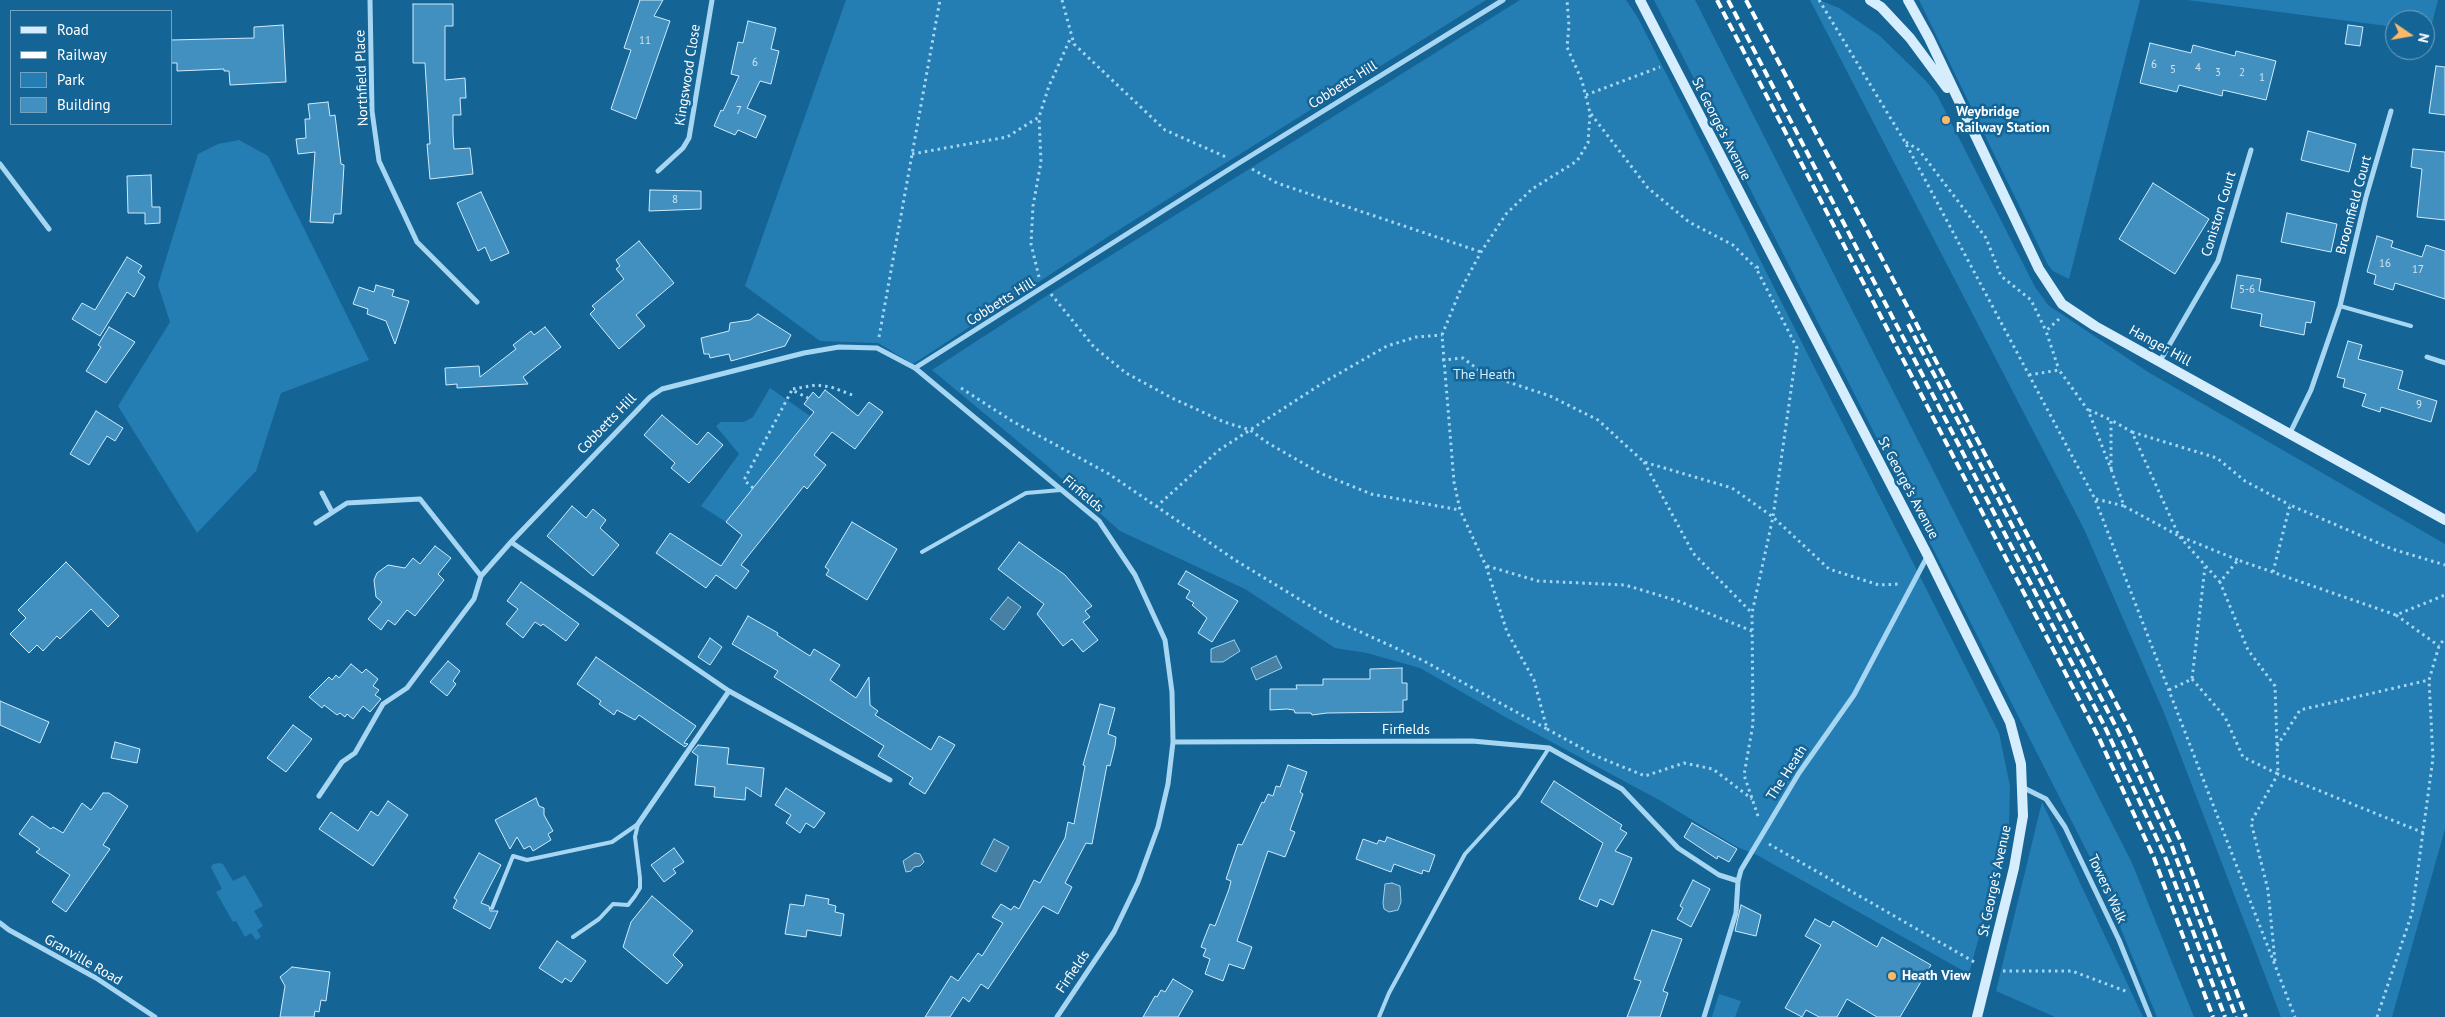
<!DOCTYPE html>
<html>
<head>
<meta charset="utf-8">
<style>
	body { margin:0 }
	#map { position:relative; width:2445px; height:1017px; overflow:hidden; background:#156496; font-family:"PT Sans",sans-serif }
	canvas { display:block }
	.legend { position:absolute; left:10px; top:10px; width:162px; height:115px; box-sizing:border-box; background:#156496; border:1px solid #73a2c0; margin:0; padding:6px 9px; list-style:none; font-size:15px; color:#fff }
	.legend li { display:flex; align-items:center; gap:10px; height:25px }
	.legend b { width:25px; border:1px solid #73a2c0 }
	.north { position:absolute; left:2385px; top:10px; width:50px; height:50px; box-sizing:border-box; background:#156496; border:1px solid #73a2c0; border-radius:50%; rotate:102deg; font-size:14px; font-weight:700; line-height:20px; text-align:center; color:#fff }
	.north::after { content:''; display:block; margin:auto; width:18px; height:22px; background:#ffb867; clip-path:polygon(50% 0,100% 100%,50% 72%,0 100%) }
</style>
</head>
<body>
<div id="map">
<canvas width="2445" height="1017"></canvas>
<ul class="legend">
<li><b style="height:6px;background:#d5edfc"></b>Road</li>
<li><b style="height:6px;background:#fff"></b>Railway</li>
<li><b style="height:14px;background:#247eb3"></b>Park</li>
<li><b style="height:14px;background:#4290bf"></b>Building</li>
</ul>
<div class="north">N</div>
</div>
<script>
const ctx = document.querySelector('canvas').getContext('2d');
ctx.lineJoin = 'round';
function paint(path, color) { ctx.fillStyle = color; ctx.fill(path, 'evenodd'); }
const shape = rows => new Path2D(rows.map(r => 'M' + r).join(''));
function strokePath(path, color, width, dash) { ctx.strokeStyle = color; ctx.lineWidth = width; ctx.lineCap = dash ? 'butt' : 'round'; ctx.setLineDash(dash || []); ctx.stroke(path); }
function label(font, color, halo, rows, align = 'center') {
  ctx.font = font + ' "PT Sans",sans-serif'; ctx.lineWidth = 5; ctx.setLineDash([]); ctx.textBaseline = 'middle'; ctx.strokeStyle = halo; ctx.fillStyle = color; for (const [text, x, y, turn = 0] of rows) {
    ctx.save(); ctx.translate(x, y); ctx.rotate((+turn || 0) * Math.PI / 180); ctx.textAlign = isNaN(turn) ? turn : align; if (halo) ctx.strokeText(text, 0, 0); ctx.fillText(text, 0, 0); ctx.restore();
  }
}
paint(shape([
	[846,0,1486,0,1109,236,913,364,878,343,820,341,745,286],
	[1520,0,1626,0,1638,18,1999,733,2010,786,2009,825,1969,974,1757,855,1737,847,1661,801,1507,718,1420,668,1367,653,1335,648,1245,589,1120,531,1044,463,932,370,1057,289],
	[1654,0,1695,0,2132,863,2194,1017,2157,1017,2098,873],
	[1810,0,1819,0,1839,8,1880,36,1926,81,1937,95,2035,287,2048,305,2148,372,2445,544,2445,829,2392,1017,2281,1017,2165,715,2084,529],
	[1919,0,2140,0,2069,279,2053,271,2048,265],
	[2187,0,2438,0,2430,31,2425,30,2425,20,2395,20,2395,27],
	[239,140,268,156,369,360,281,393,256,471,197,533,118,406,170,322,158,285,198,154,218,144],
	[770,388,810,416,726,522,701,506,739,454,716,426,721,422,744,422,753,417],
	[2042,802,2143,1017,2055,1017,1996,991],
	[219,863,223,864,233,881,245,875,263,906,254,911,263,926,257,930,261,937,256,940,251,933,245,937,236,921,233,922,216,892,222,889,211,867,213,864],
	[1719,994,1741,1001,1735,1017,1712,1017]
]), '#247eb3');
const water = shape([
	[1008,597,1021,607,1004,630,990,619,1008,597],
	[1234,640,1240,651,1223,662,1211,662,1211,649,1234,640],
	[1276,656,1282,668,1256,680,1251,668,1276,656],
	[994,839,1009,847,996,872,981,864,994,839],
	[915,853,920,854,924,862,920,866,914,867,911,871,906,872,903,861,915,853],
	[1392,883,1400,886,1401,902,1398,910,1389,912,1384,909,1383,903,1385,884,1392,883]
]);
paint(water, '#4880a3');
strokePath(water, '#98d4f5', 1);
const building = shape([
	[640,0,663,0,654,16,670,21,636,119,611,109,631,50,624,48,640,0],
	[413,4,453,4,453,26,445,26,445,80,465,78,466,98,460,98,461,115,453,115,453,133,454,149,470,148,473,174,430,179,427,144,430,144,425,63,413,63,413,4],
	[748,21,776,28,771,49,779,51,771,84,760,81,747,108,766,116,756,138,738,130,735,135,714,126,721,110,723,111,739,76,731,74,738,42,743,43,748,21],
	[283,25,286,82,230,85,229,71,224,71,224,69,177,71,177,63,171,63,171,40,254,38,254,27,283,25],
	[2348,25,2363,27,2360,46,2345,44,2348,25],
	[2150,43,2191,53,2193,45,2235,56,2236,51,2276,61,2266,100,2223,90,2222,96,2179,85,2177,92,2140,83,2150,43],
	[2436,66,2445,67,2445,115,2429,113,2436,66],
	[328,102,330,116,335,115,341,164,344,165,341,214,334,214,333,223,310,222,315,152,298,154,296,139,306,138,305,119,310,119,308,104,328,102],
	[2308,131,2356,144,2349,172,2301,160,2308,131],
	[2413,149,2445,152,2445,220,2417,217,2422,169,2411,167,2413,149],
	[151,175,152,207,160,207,160,223,145,224,145,213,128,213,127,176,151,175],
	[2153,183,2209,219,2175,274,2119,239,2153,183],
	[650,190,701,191,701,209,649,211,650,190],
	[481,192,509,253,491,261,485,247,478,251,457,203,481,192],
	[2287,213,2337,224,2331,252,2281,242,2287,213],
	[2377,236,2393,241,2391,247,2422,257,2426,245,2445,251,2445,299,2395,283,2393,290,2374,284,2376,275,2367,272,2377,236],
	[639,241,674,283,636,315,645,326,619,349,590,314,595,309,592,306,624,279,616,269,620,266,616,260,639,241],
	[127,257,142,266,138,272,145,277,134,297,127,292,100,336,72,319,82,303,95,310,127,257],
	[2237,275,2261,279,2259,291,2315,302,2311,323,2306,322,2304,335,2260,326,2262,314,2231,308,2237,275],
	[376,285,394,290,392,296,409,301,395,344,386,321,367,314,368,309,353,304,359,287,374,292,376,285],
	[758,314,791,335,785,346,731,361,729,354,710,358,709,354,704,354,701,338,729,331,730,323,750,320,758,314],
	[109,327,135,342,106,383,86,371,101,347,98,345,109,327],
	[545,327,561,347,523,377,528,384,457,388,457,384,446,385,445,368,479,366,480,377,516,349,513,345,531,331,534,335,545,327],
	[2348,341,2362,345,2358,359,2403,371,2398,389,2437,401,2431,422,2381,407,2380,412,2362,406,2366,394,2343,387,2345,379,2337,377,2348,341],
	[825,390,858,416,869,402,883,412,855,449,832,432,814,455,826,465,807,489,804,486,741,565,749,571,736,589,716,575,706,588,656,553,670,533,721,566,742,535,726,522,814,412,804,404,813,392,819,398,825,390],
	[96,411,123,428,115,441,107,436,89,465,70,454,96,411],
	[662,415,697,445,708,432,723,445,689,483,671,468,675,463,644,435,662,415],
	[572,506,586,518,593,509,606,520,600,528,619,545,593,576,547,536,572,506],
	[852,522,897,549,867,600,826,575,829,570,825,567,852,522],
	[1019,542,1065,575,1092,606,1085,611,1090,617,1083,622,1098,640,1083,652,1072,639,1063,646,1037,614,1044,604,998,569,1019,542],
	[435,546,451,558,438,574,444,580,415,616,407,610,395,625,388,620,381,630,368,619,382,602,376,597,374,580,377,573,388,565,405,568,413,558,420,564,435,546],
	[66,562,119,616,108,627,91,609,60,639,57,636,43,651,37,645,29,653,10,634,26,618,18,610,66,562],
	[1186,571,1238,601,1212,642,1198,633,1207,618,1192,605,1194,603,1186,598,1190,591,1178,584,1186,571],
	[521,582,579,624,566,641,543,624,541,626,535,622,523,638,506,624,518,609,507,601,521,582],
	[748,616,778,633,777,635,810,656,814,649,840,665,830,680,856,698,869,677,870,705,878,711,875,715,931,750,939,736,955,745,925,794,909,784,913,778,878,756,884,746,774,677,778,671,732,644,748,616],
	[710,638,722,647,710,665,698,657,710,638],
	[596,657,696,726,684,743,688,744,685,747,639,715,635,720,617,710,614,715,599,704,601,701,577,684,596,657],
	[448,661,460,671,453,681,456,684,447,696,430,682,448,661],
	[351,664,362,673,366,669,378,679,373,686,379,690,375,695,381,699,370,712,363,706,353,719,347,714,345,717,340,713,337,715,324,705,322,708,309,697,329,677,332,680,336,675,339,678,351,664],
	[1402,668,1402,683,1407,683,1407,700,1403,700,1403,712,1327,713,1312,715,1311,713,1295,713,1294,710,1287,709,1270,710,1270,689,1297,689,1296,685,1323,685,1323,679,1370,679,1370,669,1402,668],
	[0,701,49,722,40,743,0,725,0,701],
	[1100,704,1115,708,1108,734,1116,737,1115,746,1110,766,1107,765,1092,844,1086,843,1065,883,1072,887,1058,914,1043,906,988,989,981,984,969,1002,963,997,950,1017,925,1017,951,976,958,981,978,953,982,956,1003,923,992,917,1001,904,1011,910,1014,906,1019,909,1034,880,1040,883,1065,838,1068,822,1074,824,1085,766,1083,765,1100,704],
	[293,725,312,739,286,772,267,758,293,725],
	[115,742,140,749,137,763,111,758,115,742],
	[698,745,729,748,727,764,764,768,761,797,746,787,745,800,714,797,715,787,695,785,698,756,692,752,698,745],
	[1288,765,1307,772,1300,792,1303,794,1290,830,1295,832,1285,857,1268,851,1237,941,1252,947,1244,969,1229,964,1223,981,1205,974,1210,959,1203,956,1206,949,1201,947,1204,939,1210,924,1215,926,1229,889,1231,881,1226,879,1238,844,1242,845,1262,802,1264,803,1268,794,1273,796,1276,786,1280,787,1288,765],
	[1554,781,1622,825,1620,829,1627,833,1615,851,1632,858,1613,905,1600,899,1597,907,1579,899,1603,843,1541,802,1554,781],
	[786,788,825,813,814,828,806,823,800,833,786,823,791,815,775,805,786,788],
	[103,793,109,793,128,806,103,845,110,849,66,912,52,902,70,875,36,852,40,849,19,834,32,816,51,829,53,827,63,833,82,803,91,810,103,793],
	[536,798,539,806,544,808,544,815,553,831,548,834,551,840,533,851,530,846,524,849,517,837,510,849,495,820,536,798],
	[388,801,408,815,373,866,319,829,331,812,358,831,371,811,378,816,388,801],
	[1692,823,1737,849,1729,862,1718,856,1717,859,1684,837,1692,823],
	[1387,837,1435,855,1429,872,1423,870,1422,874,1394,864,1391,872,1356,859,1363,839,1377,844,1379,840,1385,842,1387,837],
	[674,848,684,862,673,869,676,873,664,882,651,865,674,848],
	[479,853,501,865,481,903,489,906,490,911,498,911,490,929,453,908,457,900,454,898,479,853],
	[1693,880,1710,889,1691,927,1677,919,1683,908,1680,906,1693,880],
	[806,895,829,899,828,904,836,906,835,912,844,914,841,936,807,930,806,937,785,934,790,904,804,906,806,895],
	[652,896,693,931,673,955,683,965,667,984,623,947,631,922,652,896],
	[1741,905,1761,915,1756,936,1735,931,1741,905],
	[1815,919,1830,927,1833,921,1877,947,1882,937,1931,965,1900,1017,1877,1017,1847,999,1837,1017,1819,1017,1806,1010,1802,1017,1785,1008,1821,945,1805,936,1815,919],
	[1652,930,1682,939,1663,991,1668,993,1660,1017,1627,1017,1641,981,1634,979,1652,930],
	[557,941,586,961,571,982,565,978,562,983,539,968,557,941],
	[292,967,330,972,326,1001,321,1000,319,1012,315,1011,314,1017,280,1017,285,986,280,977,292,967],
	[1173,979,1193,991,1178,1017,1143,1017,1155,996,1157,997,1161,990,1165,992,1173,979]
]);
paint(building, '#4290bf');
strokePath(building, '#ceebfc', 1);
strokePath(shape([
	[1062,0,1074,44,1165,130,1226,157],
	[1819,0,1905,142,2095,499,2295,1017],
	[1586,95,1660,67],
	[1591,114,1648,188,1689,222,1733,245,1756,268],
	[1906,142,1919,150,1986,238,2001,276,2031,300,2046,331],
	[912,154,1007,137,1039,117,1049,86,1071,37],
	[1252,169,1277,183,1481,252],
	[1039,277,1031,244,1033,206,1041,162,1039,117],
	[1051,294,1094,347,1126,373,1172,398,1224,422,1250,430,1268,443,1320,473,1371,494,1460,510],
	[2059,319,2046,331,2059,370],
	[879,337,940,0],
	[1442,360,1463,358,1484,374,1550,396,1598,420,1644,462,1732,488,1773,517,1829,569,1879,585,1899,584],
	[2029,375,2059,370,2088,410,2111,469,2111,420,2132,432,2179,536,2220,582,2238,560,2396,615,2445,595],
	[961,388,1012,421,1109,474,1235,560,1330,618,1424,661,1547,729,1534,680,1507,632,1486,566,1460,510,1454,482,1442,335,1460,291,1481,252,1506,214,1532,189,1577,161,1588,143,1590,113,1582,81,1567,47,1569,26,1567,0],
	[793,389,816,385,831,387,855,396],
	[2089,410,2111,420],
	[2132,432,2217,458,2245,481,2290,505],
	[1644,462,1693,553,1752,613],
	[753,488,744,480,792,390,808,398],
	[2096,499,2124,506,2111,469],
	[2124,506,2179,536,2238,560],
	[1156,507,1219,450,1326,381,1387,346,1416,337,1442,335],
	[1487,566,1538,581,1625,585,1678,601,1752,631],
	[2273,572,2290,505,2392,549,2445,565],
	[2396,615,2439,646],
	[2192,679,2225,717,2243,757,2278,774,2275,686,2248,650,2220,582],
	[2169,690,2192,679,2205,567],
	[1547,729,1596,756,1645,776,1684,763,1713,769,1752,799],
	[2277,746,2300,710,2429,680],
	[1758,816,1744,775,1753,724,1752,613,1773,517,1797,348,1756,268,1761,265],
	[1769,844,1976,963],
	[2275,961,2268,890,2251,822,2278,774,2424,833],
	[2003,971,2072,971,2128,992],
	[2377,1017,2412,913,2433,758,2429,680,2439,646,2445,638]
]), '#a6d6f2', 3, [2.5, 4]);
strokePath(shape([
	[2340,306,2411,326],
	[922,552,1026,493,1061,490],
	[492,908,513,856,527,860,612,842,638,824],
	[573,937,599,919,613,904,628,905,635,896,640,888,640,878,635,837,638,824],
	[1379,1017,1389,993,1465,854,1518,796,1549,748]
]), '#a6d6f2', 4);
strokePath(shape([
	[370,0,372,111,379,161,417,242,477,302],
	[0,164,49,229],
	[658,171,683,148,689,138,712,0],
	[2427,357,2445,363],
	[2160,361,2218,261,2251,150],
	[915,368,1239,163,1503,0],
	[2290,433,2311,390,2340,306,2366,197,2391,111],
	[322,493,332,512],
	[316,523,347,503,420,499,481,576],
	[511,542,729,691,890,780],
	[1173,742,1472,741,1549,748,1622,789,1678,848,1719,875,1738,881],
	[2022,787,2046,799,2065,827,2119,940,2150,1017],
	[319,796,342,762,355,753,383,704,407,688,474,599,481,576,511,542,650,397,662,389,804,353,839,347,877,348,915,368,1099,521,1135,575,1165,640,1172,692,1173,742,1168,784,1158,827,1138,882,1114,932,1057,1017],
	[638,824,729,691],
	[0,923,9,930,96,978,155,1017],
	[1704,1017,1736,913,1738,881,1741,870,1799,773,1854,695,1927,557]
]), '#a6d6f2', 5);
strokePath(shape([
	[1640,0,1928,556,2010,722,2021,764,2023,816,2014,868,1977,1017],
	[1870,0,1881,7,1910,38,1947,88],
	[1908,0,1929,38,2039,269,2062,304,2095,326,2445,520]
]), '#d5edfc', 10);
strokePath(shape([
	[1717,0,2099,738,2154,858,2213,1017],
	[1728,0,2104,725,2164,854,2225,1017],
	[1746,0,2129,728,2182,844,2246,1017],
	[1908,324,2117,729,2171,844,2236,1017]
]), '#fff', 4, [9, 4]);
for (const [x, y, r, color] of [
	[1946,120,5,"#ffb867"],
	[1892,976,5,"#ffb867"]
]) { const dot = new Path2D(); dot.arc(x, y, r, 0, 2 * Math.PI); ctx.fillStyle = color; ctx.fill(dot); strokePath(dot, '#156496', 2); }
label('11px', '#d0e3ef', null, [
	["11",645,41],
	["6",755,63],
	["6",2154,65],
	["4",2198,68],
	["5",2173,70],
	["3",2218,73],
	["2",2242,73],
	["1",2262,78],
	["7",739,111],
	["8",675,200],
	["16",2385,264],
	["17",2418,270],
	["5-6",2247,290],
	["9",2419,405]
]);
label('14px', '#fff', '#156496', [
	["Kingswood Close",688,75,-81],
	["Northfield Place",362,78,-92],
	["Cobbetts Hill",1343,85,-32],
	["St George’s Avenue",1721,129,63],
	["Broomfield Court",2354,205,-75],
	["Coniston Court",2219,214,-73],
	["Cobbetts Hill",1001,302,-32],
	["Hanger Hill",2160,346,29],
	["Cobbetts Hill",607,424,-46],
	["St George’s Avenue",1908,488,62],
	["Firfields",1083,494,40],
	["Firfields",1406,730],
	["The Heath",1787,773,-57],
	["St George’s Avenue",1995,881,-78],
	["Towers Walk",2107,889,65],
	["Granville Road",83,960,30],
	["Firfields",1073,972,-56]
]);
label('bold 14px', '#fff', '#156496', [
	["Weybridge",1956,112],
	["Railway Station",1956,128],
	["Heath View",1902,976]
], 'left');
label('14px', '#ceebfc', '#156496', [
	["The Heath",1484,375]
]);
</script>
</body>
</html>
